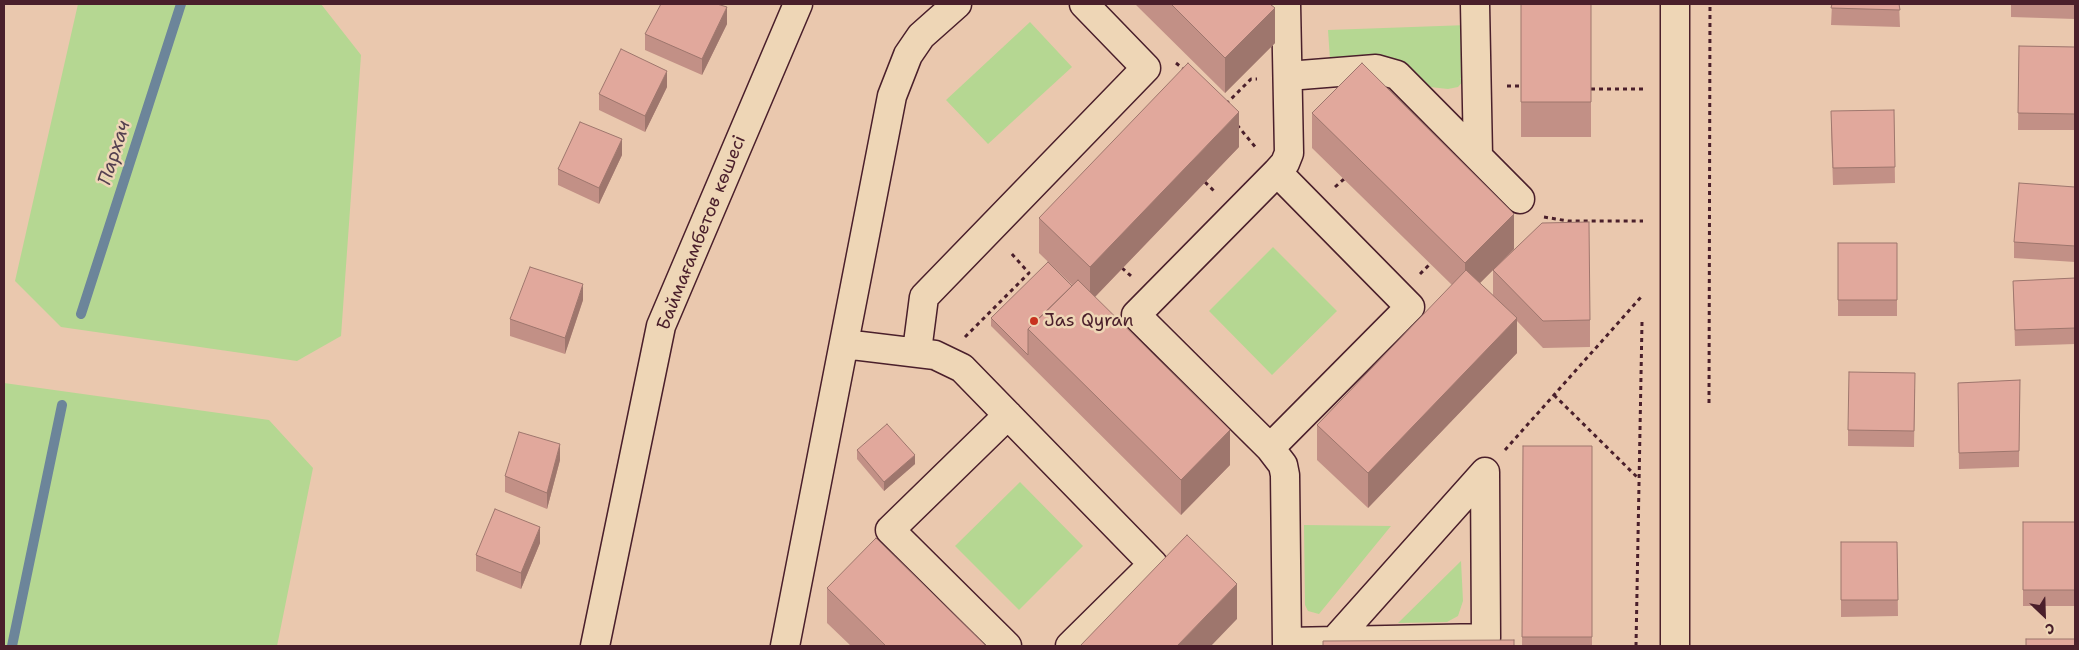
<!DOCTYPE html>
<html>
<head>
<meta charset="utf-8">
<style>
	body { margin:0 }
	#map { position:relative; width:2079px; height:650px; overflow:hidden; background:#eac8ae; font-family:"Shantell Sans",sans-serif }
	canvas { display:block }
	.frame { position:absolute; inset:0; border:5px solid #4a1f2b; pointer-events:none }
	.north { position:absolute; left:2019px; top:590px; width:50px; height:50px; -webkit-text-stroke:4px #eed6b6; paint-order:stroke; rotate:156deg; font-size:14px; font-weight:700; line-height:20px; text-align:center; color:#4a1f2b }
	.north::after { content:''; display:block; margin:auto; width:18px; height:22px; background:#4a1f2b; clip-path:polygon(50% 0,100% 100%,50% 72%,0 100%) }
</style>
</head>
<body>
<div id="map">
<canvas width="2079" height="650"></canvas>
<div class="frame"></div>
<div class="north">С</div>
</div>
<script>
const ctx = document.querySelector('canvas').getContext('2d');
ctx.lineJoin = 'round';
function paint(path, color) { ctx.fillStyle = color; ctx.fill(path, 'evenodd'); }
const shape = rows => new Path2D(rows.map(r => 'M' + r).join(''));
function strokePath(path, color, width, dash) { ctx.strokeStyle = color; ctx.lineWidth = width; ctx.lineCap = dash ? 'butt' : 'round'; ctx.setLineDash(dash || []); ctx.stroke(path); }
function label(font, color, halo, rows, align = 'center') {
  ctx.font = font + ' "Shantell Sans",sans-serif'; ctx.lineWidth = 5; ctx.setLineDash([]); ctx.textBaseline = 'middle'; ctx.strokeStyle = halo; ctx.fillStyle = color; for (const [text, x, y, turn = 0] of rows) {
    ctx.save(); ctx.translate(x, y); ctx.rotate((+turn || 0) * Math.PI / 180); ctx.textAlign = isNaN(turn) ? turn : align; if (halo) ctx.strokeText(text, 0, 0); ctx.fillText(text, 0, 0); ctx.restore();
  }
}
paint(shape([
	[78,4,321,4,361,55,341,336,297,361,61,327,15,281],
	[1030,22,1072,67,988,144,946,100],
	[1468,25,1465,79,1458,87,1448,89,1430,87,1405,65,1389,57,1379,55,1330,60,1328,30],
	[1273,247,1337,311,1272,375,1209,311],
	[4,383,269,420,313,468,277,646,4,646],
	[1020,482,1083,546,1019,610,955,546],
	[1304,525,1391,526,1319,614,1308,611,1305,605],
	[1461,561,1463,601,1458,616,1447,622,1398,623]
]), '#b5d792');
strokePath(shape([
	[81,314,181,4],
	[12,646,62,405]
]), '#6c859a', 10);
const minor = shape([
	[1475,4,1478,156],
	[1675,4,1675,646],
	[1288,76,1376,69,1397,75,1520,199],
	[1277,172,1285,163,1289,153,1286,4],
	[844,344,935,355,962,368,1153,564,1070,646],
	[917,351,924,297,1146,68,1084,4],
	[1270,448,1410,307,1277,172,1136,315,1270,448,1283,465,1285,475,1287,646],
	[1287,642,1486,638,1485,472,1334,641],
	[595,646,661,326,798,4],
	[785,646,892,96,908,55,921,36,957,4],
	[1007,646,890,530,1008,415]
]);
strokePath(minor, '#4a1f2b', 31);
strokePath(shape([
	[1176,63,1186,71],
	[1507,86,1521,86],
	[1591,89,1645,89],
	[1226,104,1251,79,1257,79],
	[1237,125,1257,149],
	[1205,182,1215,192],
	[1335,187,1344,179],
	[1544,217,1568,221,1643,221],
	[1122,268,1131,276],
	[1420,274,1430,264],
	[965,337,1029,273,1010,252],
	[1554,395,1639,479],
	[1709,403,1710,4],
	[1505,450,1642,296],
	[1636,646,1642,322]
]), '#4a1f2b', 3, [4, 4]);
strokePath(minor, '#eed6b6', 28);
paint(shape([
	[1135,4,1270,4,1275,43,1225,93],
	[1521,4,1591,4,1591,137,1521,137],
	[1832,4,1899,4,1900,27,1831,25],
	[2011,4,2075,4,2075,19,2011,17],
	[727,24,702,75,645,50,645,34],
	[2019,46,2075,47,2075,130,2018,130],
	[667,87,645,132,599,110,599,94],
	[1894,110,1895,183,1833,185,1831,127],
	[1312,113,1514,249,1500,264,1590,320,1590,347,1543,348,1517,321,1517,353,1368,508,1317,460,1317,425,1452,285,1312,148],
	[1493,270,1493,295,1480,283],
	[1239,147,1095,297,1230,465,1181,515,991,326,991,318,1072,285,1039,253,1039,218],
	[622,155,599,204,558,185,558,169],
	[2075,187,2075,262,2014,258,2014,242],
	[1838,243,1897,243,1897,316,1838,316],
	[2075,278,2075,344,2015,346,2013,281],
	[583,300,565,354,510,336,510,319],
	[2020,380,2019,467,1959,469,1958,383],
	[1915,389,1914,447,1848,446,1848,430],
	[1523,446,1592,446,1592,646,1522,646],
	[857,450,915,464,884,491,857,459],
	[560,460,547,509,505,492,505,476],
	[2023,522,2075,522,2075,606,2023,606],
	[1841,542,1897,542,1898,616,1841,617],
	[540,543,521,589,476,571,476,555],
	[827,588,986,646,851,646,827,623]
]), '#c29086');
paint(shape([
	[727,7,727,24,702,75,702,59],
	[1275,8,1275,43,1225,93,1225,58],
	[667,71,667,87,645,132,645,116],
	[1239,112,1239,147,1090,302,1090,267],
	[622,139,622,155,599,204,599,188],
	[1514,214,1514,249,1465,298,1465,263],
	[583,284,583,300,565,354,565,338],
	[1517,318,1517,353,1368,508,1368,473],
	[1230,430,1230,465,1181,515,1181,480],
	[560,444,560,460,547,509,547,493],
	[915,455,915,464,884,491,884,482],
	[540,527,540,543,521,589,521,573],
	[1237,584,1237,619,1211,646,1177,646]
]), '#9e766d');
const building = shape([
	[661,4,717,4,727,7,702,59,645,34,661,4],
	[1171,4,1270,4,1275,8,1225,58,1171,4],
	[1521,4,1591,4,1591,102,1521,102,1521,4],
	[1832,4,1899,4,1900,10,1831,8,1832,4],
	[2019,46,2075,47,2075,114,2018,113,2019,46],
	[621,49,667,71,645,116,599,94,621,49],
	[1188,63,1239,112,1090,267,1039,218,1188,63],
	[1362,63,1514,214,1465,263,1312,113,1362,63],
	[1894,110,1895,167,1833,168,1831,111,1894,110],
	[580,122,622,139,599,188,558,169,580,122],
	[2019,183,2075,187,2075,246,2014,242,2019,183],
	[1589,222,1590,320,1543,321,1493,270,1542,223,1589,222],
	[1838,243,1897,243,1897,300,1838,300,1838,243],
	[1048,262,1072,286,1028,329,1028,355,991,318,1048,262],
	[530,267,583,284,565,338,510,319,530,267],
	[1466,270,1517,318,1368,473,1317,425,1466,270],
	[2075,278,2075,328,2015,330,2013,281,2075,278],
	[1078,280,1230,430,1181,480,1028,329,1078,280],
	[1849,372,1915,373,1914,431,1848,430,1849,372],
	[2020,380,2019,451,1959,453,1958,383,2020,380],
	[887,424,915,455,884,482,857,450,887,424],
	[519,432,560,444,547,493,505,476,519,432],
	[1523,446,1592,446,1592,637,1522,637,1523,446],
	[495,509,540,527,521,573,476,555,495,509],
	[2023,522,2075,522,2075,590,2023,590,2023,522],
	[1187,535,1237,584,1177,646,1080,646,1187,535],
	[876,538,986,646,886,646,827,588,876,538],
	[1841,542,1897,542,1898,600,1841,600,1841,542],
	[2026,639,2075,639,2075,646,2026,646,2026,639],
	[1514,640,1514,646,1323,646,1323,641,1514,640]
]);
paint(building, '#e1a89c');
strokePath(building, '#9e766d', 1);
for (const [x, y, r, color] of [
	[1034,321,5,"#c8321e"]
]) { const dot = new Path2D(); dot.arc(x, y, r, 0, 2 * Math.PI); ctx.fillStyle = color; ctx.fill(dot); strokePath(dot, '#eed6b6', 2); }
label('18px', '#4a1f2b', '#eed6b6', [
	["Баймағамбетов көшесі",702,233,-68]
]);
label('18px', '#4a1f2b', '#eed6b6', [
	["Jas Qyran",1044,321]
], 'left');
label('italic 19px', '#554150', '#eed6b6', [
	["Пархач",115,153,-72]
]);
</script>
</body>
</html>
